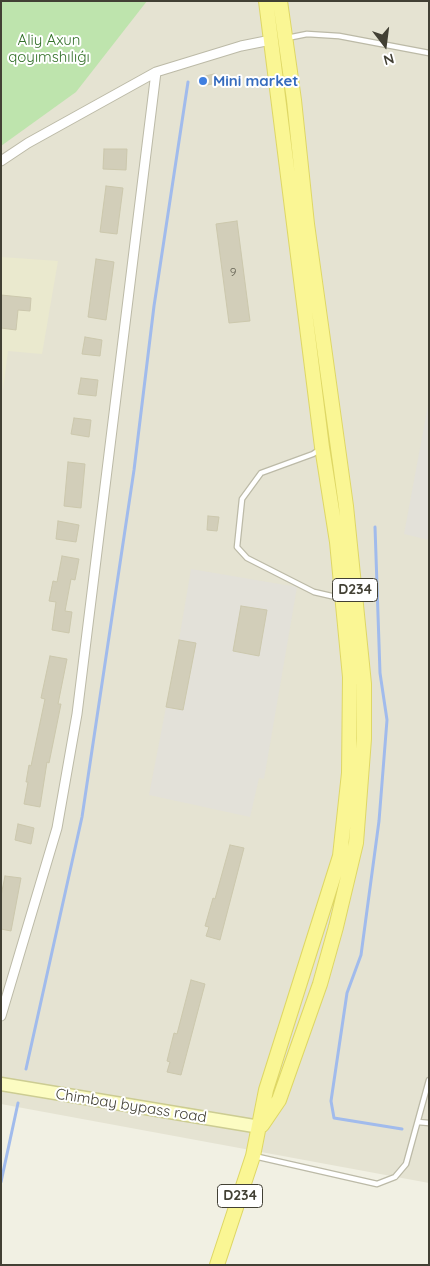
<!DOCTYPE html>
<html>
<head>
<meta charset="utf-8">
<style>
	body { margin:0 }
	#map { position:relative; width:430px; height:1266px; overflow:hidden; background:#f1f0e3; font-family:Quicksand,sans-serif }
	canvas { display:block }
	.frame { position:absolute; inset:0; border:2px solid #424034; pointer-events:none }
	.north { position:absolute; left:360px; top:20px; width:50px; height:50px; -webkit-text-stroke:4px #fff; paint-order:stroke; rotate:165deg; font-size:14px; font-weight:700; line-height:20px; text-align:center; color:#424034 }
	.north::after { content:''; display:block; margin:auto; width:18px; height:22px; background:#424034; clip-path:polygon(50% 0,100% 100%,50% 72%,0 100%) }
</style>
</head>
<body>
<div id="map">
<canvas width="430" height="1266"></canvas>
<div class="frame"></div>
<div class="north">N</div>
</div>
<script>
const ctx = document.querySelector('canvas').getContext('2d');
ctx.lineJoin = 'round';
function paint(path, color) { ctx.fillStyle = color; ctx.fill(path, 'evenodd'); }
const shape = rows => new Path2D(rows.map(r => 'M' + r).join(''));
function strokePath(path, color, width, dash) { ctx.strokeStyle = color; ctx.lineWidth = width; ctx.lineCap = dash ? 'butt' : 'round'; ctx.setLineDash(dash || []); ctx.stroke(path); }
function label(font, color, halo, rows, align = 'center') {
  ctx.font = font + ' Quicksand,sans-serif'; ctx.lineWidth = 4; ctx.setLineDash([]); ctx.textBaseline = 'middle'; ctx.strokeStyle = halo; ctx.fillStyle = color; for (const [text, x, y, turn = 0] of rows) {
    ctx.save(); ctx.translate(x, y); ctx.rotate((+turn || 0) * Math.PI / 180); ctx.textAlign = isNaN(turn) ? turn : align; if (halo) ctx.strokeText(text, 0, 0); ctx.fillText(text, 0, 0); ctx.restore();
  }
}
paint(shape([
	[1,1,429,1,429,1183,1,1104]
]), '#e5e3d2');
paint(shape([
	[429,400,429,540,404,534],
	[191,569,297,587,264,779,259,778,250,817,149,795,166,707,183,710,196,644,179,640]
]), '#e3e1d9');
paint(shape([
	[1,257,58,261,42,354,8,351,3,390]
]), '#eae9ce');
paint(shape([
	[1,1,147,1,76,92,1,146]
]), '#bee4ad');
strokePath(shape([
	[375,527,380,673,387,720,379,821,361,955,347,993,331,1101,334,1118,402,1129],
	[26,1069,82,817,134,470,154,306,188,82],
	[1,1182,18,1103]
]), '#a1bbec', 3);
const building = shape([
	[214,74,216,83,203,86,201,77,214,74],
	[104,149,127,149,126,170,103,169,104,149],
	[106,186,123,188,117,234,100,232,106,186],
	[237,221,250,321,229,323,216,224,237,221],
	[96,259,114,262,106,320,88,317,96,259],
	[1,295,31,298,30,311,18,310,16,330,1,328,1,295],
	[85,337,102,340,100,356,82,354,85,337],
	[81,378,98,380,96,396,78,394,81,378],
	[74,418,91,420,89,437,71,434,74,418],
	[68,462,85,464,81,508,64,506,68,462],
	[208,516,219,517,217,531,207,530,208,516],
	[58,521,79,525,76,542,56,539,58,521],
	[62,556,79,559,75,580,71,579,65,611,72,612,69,633,52,630,56,602,49,601,53,581,57,582,62,556],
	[241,606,267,610,259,656,233,651,241,606],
	[179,640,196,643,183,710,166,707,179,640],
	[50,656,67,659,58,704,61,704,49,763,47,762,40,807,24,804,28,782,26,782,29,765,31,766,45,699,41,698,50,656],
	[18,824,34,828,31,844,15,840,18,824],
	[230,845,244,848,220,940,206,936,209,927,205,926,213,898,215,899,230,845],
	[5,876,21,878,11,931,1,929,1,896,5,876],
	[191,980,205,984,181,1075,167,1072,170,1062,167,1061,174,1033,177,1034,191,980]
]);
paint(building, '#d2ceb9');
strokePath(building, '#ccc8ad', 1);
const service = shape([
	[287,38,307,34,339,36,429,53],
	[319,450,313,454,261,473,242,499,237,547,247,558,314,592,340,598],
	[418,1122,429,1123],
	[254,1156,377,1184,395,1177,406,1164,429,1080]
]);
const minor = shape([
	[1,161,28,143,156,72,241,46,271,40],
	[1,1016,57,828,77,714,156,72]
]);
const secondary = shape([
	[1,1084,260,1127]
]);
const primary = shape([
	[262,1125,279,1100,320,984,336,927,356,843,364,739,364,684,346,506,307,224,294,100,280,1],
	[217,1265,253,1156,266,1090,340,856,349,773,350,677,337,542,322,447,266,1]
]);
strokePath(service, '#bcbaa7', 7);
strokePath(minor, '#bcbaa7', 11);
strokePath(secondary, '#cccc92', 15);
strokePath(primary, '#ded765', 16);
strokePath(service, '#fff', 4.5);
strokePath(minor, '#fff', 9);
strokePath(secondary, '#fcfcc2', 12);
strokePath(primary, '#faf694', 14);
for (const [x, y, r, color] of [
	[203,81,5,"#3f7fe0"]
]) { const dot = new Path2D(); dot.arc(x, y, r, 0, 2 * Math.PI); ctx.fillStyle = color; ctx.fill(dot); strokePath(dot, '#fff', 2); }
label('12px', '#666455', null, [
	["9",233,272]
]);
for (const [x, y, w] of [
	[355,590,45],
	[240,1196,45]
]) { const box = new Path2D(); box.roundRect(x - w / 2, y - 11.5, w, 23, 4); ctx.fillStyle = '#fff'; ctx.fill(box); strokePath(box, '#424034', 1); }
label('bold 14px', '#424034', null, [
	["D234",355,590],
	["D234",240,1196]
]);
label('15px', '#34712a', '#fff', [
	["Aliy Axun",49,40],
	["qoyımshılıǵı",49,57]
]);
label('bold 15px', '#366cbe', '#fff', [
	["Mini market",213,81]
], 'left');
label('15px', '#424034', '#fff', [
	["Chimbay bypass road",131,1106,9]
]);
</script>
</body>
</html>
